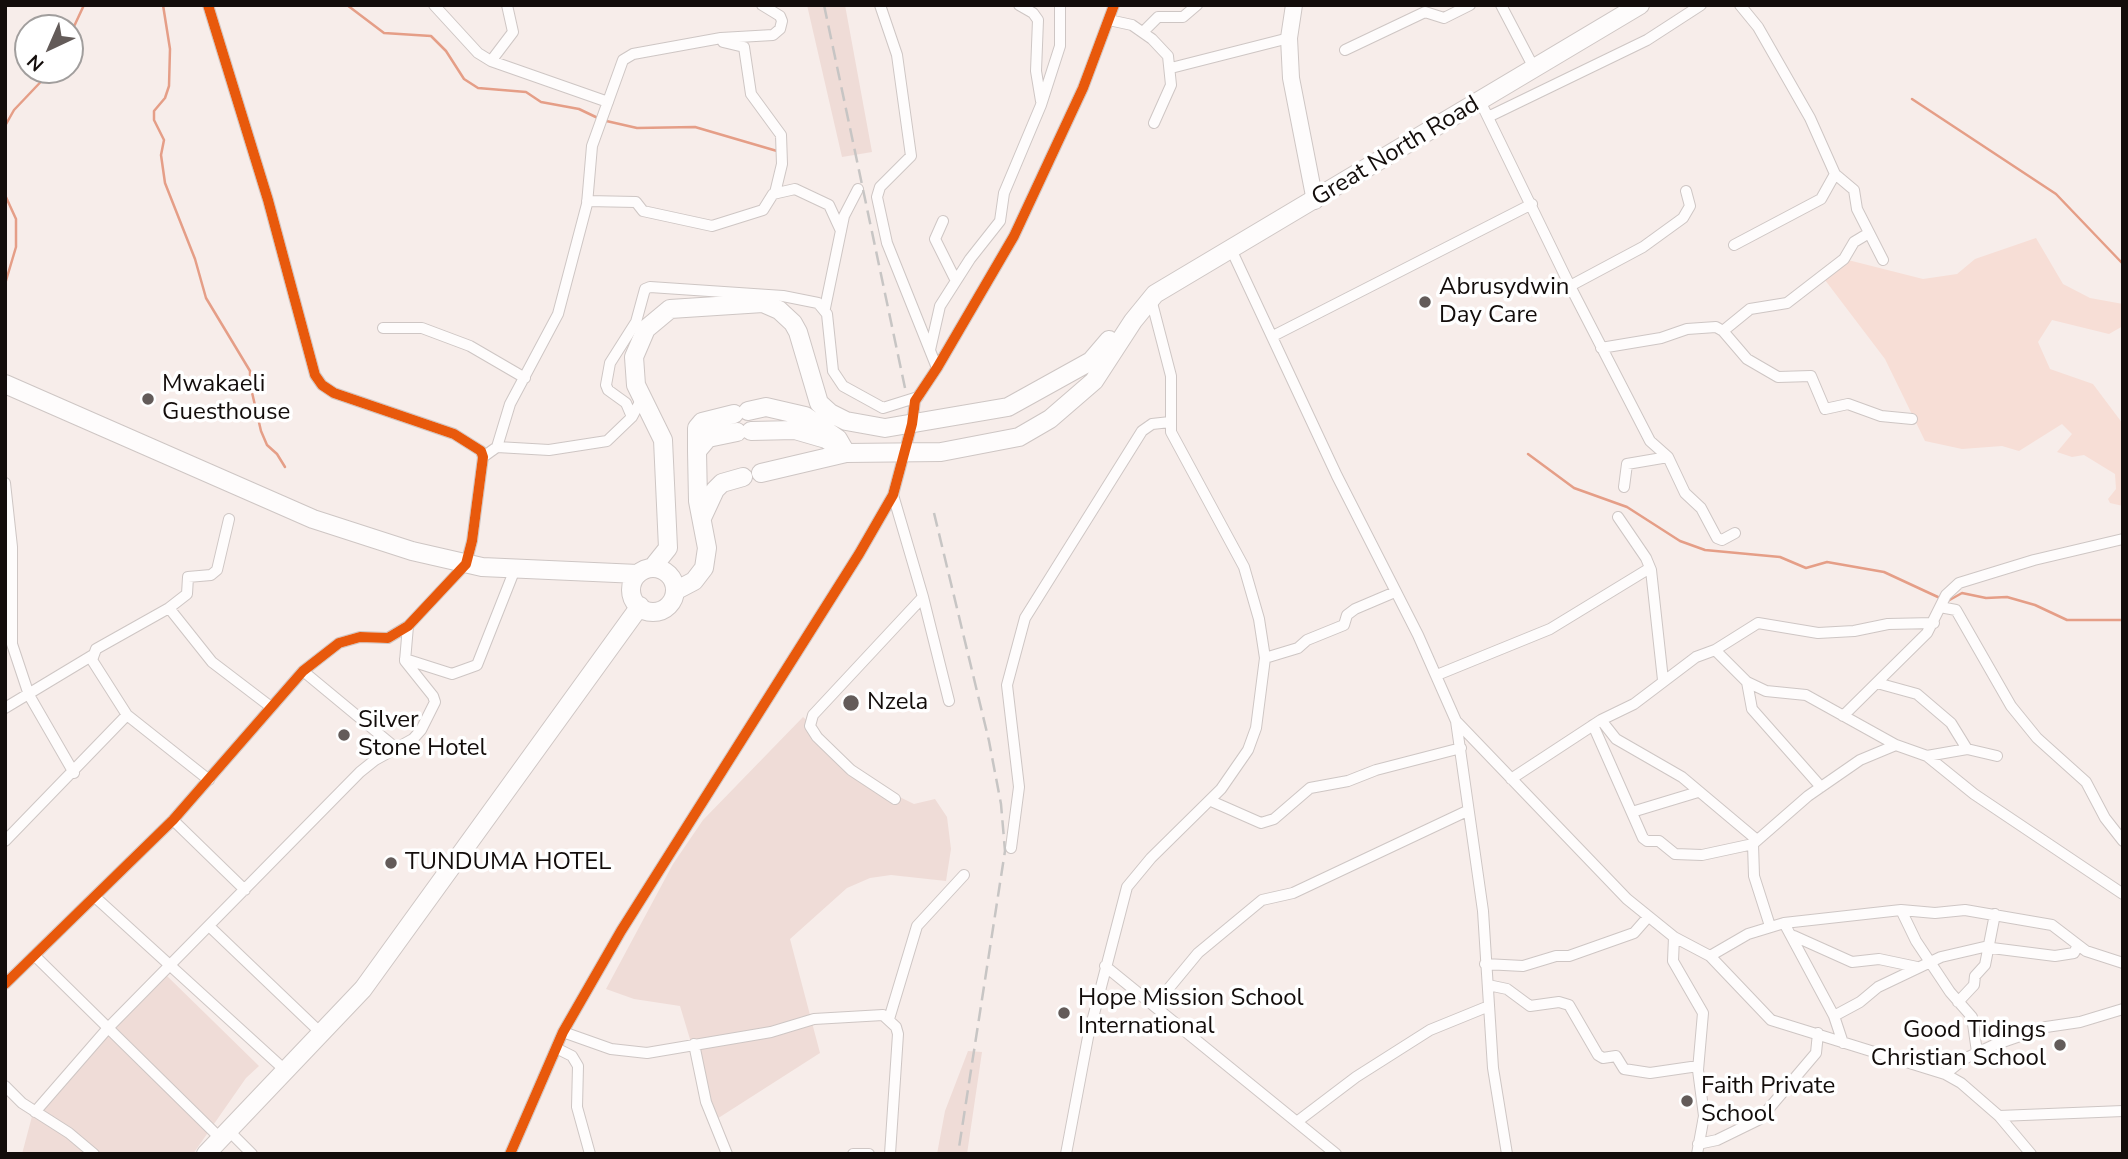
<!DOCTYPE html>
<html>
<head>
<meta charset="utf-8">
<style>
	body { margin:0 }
	#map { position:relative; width:2128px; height:1159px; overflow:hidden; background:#f7edea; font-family:"Nunito Sans",sans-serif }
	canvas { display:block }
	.frame { position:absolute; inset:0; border:7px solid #130d0b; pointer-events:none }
	.north { position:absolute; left:14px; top:14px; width:70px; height:70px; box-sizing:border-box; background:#fff; border:2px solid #a19e9d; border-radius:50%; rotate:224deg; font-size:19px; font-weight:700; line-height:28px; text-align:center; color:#130d0b }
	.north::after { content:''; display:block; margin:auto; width:24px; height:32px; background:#635b59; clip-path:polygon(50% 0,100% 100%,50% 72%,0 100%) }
</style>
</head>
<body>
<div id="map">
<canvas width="2128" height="1159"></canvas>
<div class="frame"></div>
<div class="north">N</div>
</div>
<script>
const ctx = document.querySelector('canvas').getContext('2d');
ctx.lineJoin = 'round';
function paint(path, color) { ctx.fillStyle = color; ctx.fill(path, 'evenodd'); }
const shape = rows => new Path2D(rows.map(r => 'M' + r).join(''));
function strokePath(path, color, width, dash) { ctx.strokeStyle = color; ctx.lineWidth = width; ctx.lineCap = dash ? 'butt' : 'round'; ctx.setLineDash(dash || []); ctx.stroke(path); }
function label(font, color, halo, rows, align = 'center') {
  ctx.font = font + ' "Nunito Sans",sans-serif'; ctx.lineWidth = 7; ctx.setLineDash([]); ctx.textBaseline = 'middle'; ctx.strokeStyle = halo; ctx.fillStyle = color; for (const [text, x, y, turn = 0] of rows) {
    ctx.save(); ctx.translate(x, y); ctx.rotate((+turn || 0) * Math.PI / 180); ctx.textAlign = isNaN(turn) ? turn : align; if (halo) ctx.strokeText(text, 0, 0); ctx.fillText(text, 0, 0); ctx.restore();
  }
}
paint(shape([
	[807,5,845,5,872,152,842,157],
	[803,717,821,732,842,769,914,804,935,799,947,817,951,849,946,881,891,875,870,878,847,888,790,939,820,1053,709,1124,702,1079,680,1006,634,999,606,989,673,864,703,820],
	[166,975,259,1066,246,1078,193,1154,22,1154,35,1105],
	[968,1051,982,1052,967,1154,937,1154,945,1111]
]), '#efdcd7');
paint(shape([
	[2036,238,2063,284,2090,298,2123,304,2123,326,2109,334,2052,320,2038,342,2050,369,2093,384,2123,424,2123,506,2110,503,2108,499,2116,489,2115,474,2084,455,2072,457,2057,452,2072,434,2062,424,2019,451,2002,446,1962,449,1925,441,1885,359,1825,280,1848,260,1923,279,1957,274,1975,259]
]), '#f7ded6');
strokePath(shape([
	[163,5,170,49,169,86,165,98,154,111,154,120,164,140,161,155,165,183,195,259,206,298,250,371,250,384,261,431,267,445,277,454,285,467],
	[347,5,384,33,431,36,446,51,464,79,478,88,526,92,541,102,579,109,602,120,637,128,695,127,777,151],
	[70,35,84,5],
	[1912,99,2056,194,2123,264],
	[5,126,14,110,52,70],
	[5,195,16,219,16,247,5,284],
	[5,304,5,327],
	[1528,454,1574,488,1627,507,1680,541,1705,550,1780,557,1806,568,1827,562,1884,572,1940,598],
	[1946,602,1962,593,1986,598,2007,597,2035,605,2067,620,2123,620]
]), '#e59e87', 2.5);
const street = shape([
	[434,5,478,53,491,61,608,102],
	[880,5,897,55,911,156,880,187,877,197,887,243,937,368],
	[1019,5,1033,13,1038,20,1036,71,1041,101],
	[1501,5,1534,68],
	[1740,5,1758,27,1810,118,1835,174,1854,190,1857,209,1883,260],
	[1109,20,1132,25,1152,39,1168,56,1171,85,1154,123],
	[1143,32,1158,17,1183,17,1197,5],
	[723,42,744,47,751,94,781,135,782,164,775,193],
	[1345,50,1425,12,1444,18,1470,5],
	[491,61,513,32,507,5],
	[1171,68,1289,38],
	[1480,101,1570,286,1650,441,1668,457,1685,493,1701,508,1717,538,1722,540,1735,533],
	[1488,117,1647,40,1701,5],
	[587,201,636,202,643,211,712,226,763,210,773,194,795,189,829,205,841,231],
	[943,221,935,239,956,281],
	[1734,245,1821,199,1835,174],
	[1230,247,1337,476,1418,635,1456,721,1483,911,1493,1068,1507,1154],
	[1570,286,1643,247,1683,218,1690,206,1686,191],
	[825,308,844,216,858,189],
	[383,328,422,328,470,346,525,378],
	[1723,331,1750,309,1787,303,1844,259,1854,242,1869,233],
	[1273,336,1532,204],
	[1601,348,1661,338,1687,329,1716,327,1723,331,1747,359,1778,377,1811,376,1825,409,1848,404,1881,416,1912,419],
	[930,350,940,306,970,259,1000,221,1004,193,1041,105,1060,46,1060,5],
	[632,417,626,403,608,390,606,385,610,363,636,322,645,289,650,287,783,296,818,303,827,314,833,371,843,386,883,408,918,397],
	[497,447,549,450,607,441,632,417,642,398],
	[483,457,497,447,510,404,558,314,587,204,592,146,623,60,633,54,721,38,773,35,780,29,782,21,780,16,762,5],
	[5,483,12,547,12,644,29,695,74,773],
	[1624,487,1627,464,1668,457],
	[893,495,923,597,949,701],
	[1618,517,1646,558,1651,570,1663,680],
	[1940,607,1956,610,2011,706,2037,738,2086,782,2105,818,2123,841],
	[169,608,187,594,188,577,211,575,217,570,229,519],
	[1715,650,1758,623,1818,633,1854,631,1888,624,1934,623],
	[1265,658,1298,648,1307,640,1344,625,1347,615,1355,609,1395,592],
	[405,659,452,674,477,665,515,569],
	[303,671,396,748],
	[1437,675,1550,629,1650,568],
	[1747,682,1752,709,1821,787],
	[1877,683,1917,694,1951,723,1967,749],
	[5,708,93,655],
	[1843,716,1927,633,1946,595,1959,583,2034,560,2123,539],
	[1601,720,1616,739,1682,777,1757,840],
	[1456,721,1627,899,1674,937,1710,956,1771,1020,1945,1074,1961,1083,1999,1116,2031,1154],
	[1593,725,1643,838,1647,841,1659,841,1675,854,1702,855,1753,844],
	[1927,756,1967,749,1997,756],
	[1511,779,1601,720,1634,704,1696,657,1715,650,1747,682,1766,691,1806,695,1896,745,1927,756,1974,794,2123,894],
	[209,780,127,715,92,660,96,649,169,608,212,662,271,707],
	[895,799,851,770,817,737,810,726,813,715,923,597],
	[1211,801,1261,823,1274,819,1310,788,1348,781,1376,770,1461,748],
	[1632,812,1698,792],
	[173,820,245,890],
	[5,841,127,715],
	[1011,848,1019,787,1007,685,1025,618,1142,431,1152,424,1170,422],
	[95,897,287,1072],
	[1901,910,1916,941,1950,992,1972,1017,1977,1052],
	[1784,923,1834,1016,1843,1043],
	[209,926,322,1034],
	[1770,926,1754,876,1753,844,1808,796,1860,760,1896,745],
	[1794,936,1852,962,1879,959,1917,967],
	[1674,937,1673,961,1703,1013,1698,1070,1704,1116,1697,1154],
	[35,956,221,1139],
	[1710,956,1748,934,1784,923,1901,910,1935,913,1965,910,2052,925,2086,951,2123,963],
	[1485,964,1523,966,1556,956,1569,956,1634,933,1648,917],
	[1105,966,1336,1154],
	[5,984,173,820,303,671,339,643,360,637,388,638,408,626,466,564,472,541,483,457,481,451,454,434,334,393,322,385,315,375,268,200,208,5],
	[1488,985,1507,989,1530,1006,1559,1002,1569,1005,1598,1055,1603,1058,1616,1056,1624,1069,1650,1073,1698,1066],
	[1958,1002,1974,985,1975,976,1985,965,1995,914],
	[1155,1005,1198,953,1262,900,1293,893,1467,811],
	[1834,1016,1860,1002,1878,987,1941,957,1984,947,2055,956,2074,953,2078,945],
	[889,1019,917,926,964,875],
	[563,1032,611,1049,647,1053,771,1032,814,1019,883,1015,896,1027,898,1034,890,1154],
	[694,1044,706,1102,727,1154],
	[556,1048,572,1056,578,1066,577,1107,590,1154],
	[1945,1074,1964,1059,1994,1045,2046,1027,2080,1022,2123,1009],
	[5,1086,22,1103,69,1133,94,1154],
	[35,1112,108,1028,360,772,375,760,413,739,421,730,435,702,433,696,405,661,408,626],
	[1999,1116,2123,1111],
	[1298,1121,1356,1077,1430,1030,1489,1006],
	[229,1131,252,1154],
	[1698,1144,1717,1140,1760,1119,1816,1053,1818,1033],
	[510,1154,563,1032,621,931,859,554,893,495,912,424,915,401,937,368,1014,236,1083,88,1114,5],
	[853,1154,869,1154],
	[1066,1154,1088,1037,1127,887,1151,858,1221,789,1248,750,1256,728,1265,658,1259,619,1244,567,1171,432,1171,376,1151,299]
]);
const primary = shape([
	[1294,5,1289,38,1291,78,1315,201]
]);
const highway = shape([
	[5,384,313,519,412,551,482,567,638,574],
	[748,411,766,407,805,416,838,439,846,453,761,473],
	[751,431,795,430,826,439,846,453,941,452,1019,437,1050,419,1094,381,1133,321,1155,294,1640,5],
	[697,451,697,428,702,422,734,414],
	[702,518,715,490,722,483,743,477],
	[652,568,668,548,663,440,636,385,634,357,646,329,670,309,763,303,779,310,793,323,798,332,819,403,830,413,846,421,885,428,1008,407,1091,361,1109,340],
	'631 590a22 22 0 1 1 44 0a22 22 0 1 1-44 0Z',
	[675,591,694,581,704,568,707,548,698,501,697,451,708,438,737,432],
	[206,1154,363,989,640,606]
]);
strokePath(street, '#cec6c4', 12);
strokePath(primary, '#cec6c4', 18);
strokePath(highway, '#cec6c4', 20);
strokePath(street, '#fefcfc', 10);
strokePath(primary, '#fefcfc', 16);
strokePath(highway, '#fefcfc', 18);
strokePath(shape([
	[824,5,905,388],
	[934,513,989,741,1001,804,1005,851,958,1154]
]), '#c7c5c4', 2.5, [14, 7]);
strokePath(shape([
	[5,984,173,820,303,671,339,643,360,637,388,638,408,626,466,564,472,541,483,457,481,451,454,434,334,393,322,385,315,375,268,200,208,5],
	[510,1154,563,1032,621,931,859,554,893,495,912,424,915,401,937,368,1014,236,1083,88,1114,5]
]), '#e8590c', 10);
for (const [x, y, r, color] of [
	[1425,302,7,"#635b59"],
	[148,399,7,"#635b59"],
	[851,703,9,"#635b59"],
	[344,735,7,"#635b59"],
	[391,863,7,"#635b59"],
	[1064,1013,7,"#635b59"],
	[2060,1045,7,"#635b59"],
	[1687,1101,7,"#635b59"]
]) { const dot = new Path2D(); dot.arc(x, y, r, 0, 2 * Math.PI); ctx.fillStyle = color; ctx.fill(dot); strokePath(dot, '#fff', 2.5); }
label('24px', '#130d0b', '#fff', [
	["Great North Road",1396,152,-31]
]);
label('24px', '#130d0b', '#fff', [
	["Abrusydwin",1439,288],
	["Day Care",1439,316],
	["Mwakaeli",162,385],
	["Guesthouse",162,413],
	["Nzela",867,703],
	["Silver",358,721],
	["Stone Hotel",358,749],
	["TUNDUMA HOTEL",405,863],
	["Hope Mission School",1078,999],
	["International",1078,1027],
	["Good Tidings",2046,1031,"right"],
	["Christian School",2046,1059,"right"],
	["Faith Private",1701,1087],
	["School",1701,1115]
], 'left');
</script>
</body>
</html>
